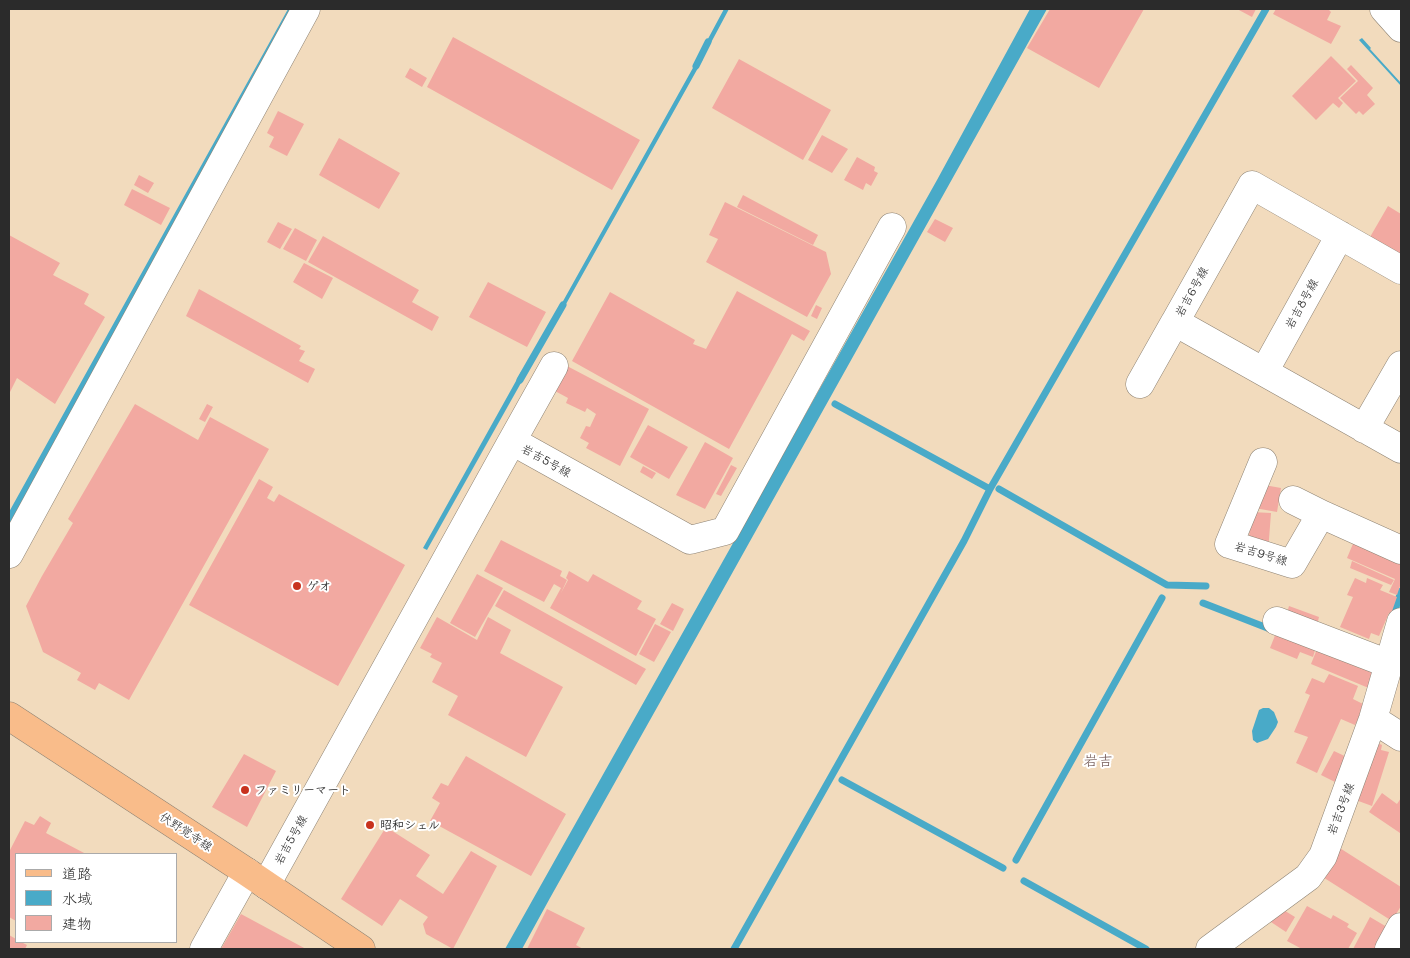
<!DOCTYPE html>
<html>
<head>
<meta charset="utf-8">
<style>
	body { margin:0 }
	#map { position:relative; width:1410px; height:958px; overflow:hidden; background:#f2dbbd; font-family:Mali,"Klee One",sans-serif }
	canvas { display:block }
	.frame { position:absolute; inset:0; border:10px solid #2b2b2b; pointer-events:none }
	.legend { position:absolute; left:15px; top:853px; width:162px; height:90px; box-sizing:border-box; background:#fff; border:1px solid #aaa; margin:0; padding:6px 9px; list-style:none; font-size:15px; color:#2b2b2b }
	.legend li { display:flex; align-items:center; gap:10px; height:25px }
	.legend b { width:25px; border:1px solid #aaa }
</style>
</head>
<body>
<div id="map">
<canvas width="1410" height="958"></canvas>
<div class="frame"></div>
<ul class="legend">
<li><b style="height:6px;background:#f9bc8a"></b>道路</li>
<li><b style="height:14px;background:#49aac8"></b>水域</li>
<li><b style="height:14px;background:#f2a9a1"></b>建物</li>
</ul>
</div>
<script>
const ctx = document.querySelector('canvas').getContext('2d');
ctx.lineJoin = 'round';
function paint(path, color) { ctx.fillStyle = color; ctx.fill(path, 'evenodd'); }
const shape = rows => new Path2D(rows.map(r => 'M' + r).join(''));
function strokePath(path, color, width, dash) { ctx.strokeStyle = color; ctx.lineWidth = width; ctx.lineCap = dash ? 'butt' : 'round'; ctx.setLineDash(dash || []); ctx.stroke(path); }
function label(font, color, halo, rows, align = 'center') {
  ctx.font = font + ' Mali,"Klee One",sans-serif'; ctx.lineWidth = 4; ctx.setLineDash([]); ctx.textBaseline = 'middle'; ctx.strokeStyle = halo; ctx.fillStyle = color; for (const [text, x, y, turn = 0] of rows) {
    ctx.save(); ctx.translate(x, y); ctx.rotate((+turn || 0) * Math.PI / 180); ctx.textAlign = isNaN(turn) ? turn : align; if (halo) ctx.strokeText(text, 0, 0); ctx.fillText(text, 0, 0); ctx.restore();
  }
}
paint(shape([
	[288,9,297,9,9,529,9,512],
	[724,9,729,9,706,52,702,50],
	[1030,9,1047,9,677,672,550,898,522,949,505,949,937,180],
	[1362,38,1371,48,1370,49,1401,83,1401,86,1359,40],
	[699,57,703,59,561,313,557,312],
	[521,372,526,374,427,550,423,548],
	[1263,708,1269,708,1274,712,1278,722,1276,727,1268,739,1257,743,1253,740,1252,731,1259,710]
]), '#49aac8');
strokePath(shape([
	[696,66,708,42],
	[520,380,563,305],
	[835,404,990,489],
	[999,489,1167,585,1206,586],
	[1203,603,1270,629],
	[1393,617,1401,591],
	[842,780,1003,868],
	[1016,860,1162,598],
	[1024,881,1146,949],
	[734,949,964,541,990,489,1266,9]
]), '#49aac8', 7);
paint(shape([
	[1050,9,1144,9,1099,88,1027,48],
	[1237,9,1256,9,1252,17],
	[1276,9,1328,9,1331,12,1327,20,1341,26,1331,44,1273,14],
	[453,37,640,140,612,190,427,87],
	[1331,56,1356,81,1338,98,1343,103,1339,108,1333,103,1316,120,1292,96],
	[739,59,831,110,803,160,712,108],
	[1351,65,1373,88,1367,95,1375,104,1363,115,1359,111,1356,114,1340,98,1358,81,1347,69],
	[410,68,427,78,422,87,405,77],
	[278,111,304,124,287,156,269,147,274,137,267,133],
	[822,135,848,149,832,173,808,160],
	[339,138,400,173,379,209,319,175],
	[857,157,875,167,874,171,878,173,871,186,866,183,863,190,844,180],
	[139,175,154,183,148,193,134,185],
	[132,189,170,208,161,225,124,205],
	[743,195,818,235,813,245,737,207],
	[725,202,826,252,831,274,807,317,706,262,718,239,709,235],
	[1388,206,1401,214,1401,264,1366,244],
	[935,219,953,228,945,242,927,232],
	[278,222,292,229,280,249,267,242],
	[295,228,317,240,306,261,283,249],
	[9,235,60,263,53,275,89,294,84,304,105,317,55,404,17,378,9,394],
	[323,236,419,290,412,302,439,317,432,331,308,262],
	[304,263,333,278,322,299,293,282],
	[488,282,546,312,527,347,469,317],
	[199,289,301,346,299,349,305,351,299,361,315,369,308,383,186,316],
	[737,291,810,331,804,341,792,334,729,449,572,361,610,292,695,340,693,344,706,349],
	[816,305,822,308,817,319,811,316],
	[567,366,649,409,620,466,586,448,589,443,580,438,586,426,590,427,596,414,587,408,585,412,566,403,568,398,555,391],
	[135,404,198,440,210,417,269,449,129,700,99,683,95,690,77,680,81,673,43,652,26,606,42,576,73,523,68,519],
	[207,404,213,407,205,422,199,419],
	[648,425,688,447,669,479,630,457],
	[705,442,733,458,705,509,676,495],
	[731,465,737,468,721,496,716,494],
	[643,466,656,473,652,479,640,472],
	[259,479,273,487,267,498,274,502,279,494,405,565,338,686,189,605],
	[1253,483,1281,488,1277,512,1249,507],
	[1251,512,1271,513,1268,552,1248,550],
	[1355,539,1401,564,1401,583,1397,595,1389,592,1395,579,1347,558],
	[501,540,562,571,560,576,567,580,561,593,568,580,566,578,569,571,588,582,593,574,642,601,637,609,656,619,636,656,550,608,561,588,554,584,544,602,484,571],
	[1352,561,1394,580,1391,585,1350,568],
	[477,574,503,588,475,637,450,623],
	[1355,578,1366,583,1367,578,1383,585,1380,590,1397,597,1391,614,1389,613,1379,636,1371,633,1369,639,1340,627,1353,597,1347,595],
	[504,590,646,669,636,685,495,606],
	[672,603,684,609,673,631,660,624],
	[1289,606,1319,617,1317,625,1287,613],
	[437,617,477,640,488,617,511,630,500,653,563,687,526,757,448,715,458,696,432,682,442,663,430,657,432,654,420,648],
	[655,624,671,632,654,662,639,654],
	[1278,628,1317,644,1313,657,1300,652,1297,659,1270,648],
	[1319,644,1380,669,1371,689,1311,664],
	[1329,674,1358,686,1353,699,1365,705,1355,725,1341,719,1317,773,1296,763,1308,737,1294,732,1310,695,1305,693,1312,678,1324,683],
	[1373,741,1382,745,1381,750,1389,752,1372,806,1353,799],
	[1334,751,1353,760,1341,785,1321,775],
	[244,754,276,771,247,827,212,807],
	[466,756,566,814,531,876,430,821,440,803,432,798,441,783,448,786],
	[1382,793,1397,804,1401,798,1400,833,1369,812],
	[40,816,51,823,46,833,86,854,16,854,16,921,9,917,9,852,25,821,34,825],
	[386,827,430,855,416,876,443,894,471,851,497,866,453,949,426,934,423,924,428,917,400,899,382,926,341,899],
	[1335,845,1401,887,1401,906,1392,921,1318,874],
	[1277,906,1295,917,1286,932,1268,920],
	[1307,906,1331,919,1333,915,1349,924,1347,927,1357,933,1348,949,1302,949,1287,941],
	[547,909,585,928,576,945,583,949,527,949],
	[241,914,306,949,221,949],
	[1370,917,1392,930,1380,949,1353,949],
	[9,935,16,939,16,942,21,942,27,945,25,949,9,949]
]), '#f2a9a1');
const minor = shape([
	[1384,9,1401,28],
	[1401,270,1252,185,1175,322,1401,449],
	[1264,372,1340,235],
	[1140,384,1175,322],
	[1364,429,1401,365],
	[512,441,554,366],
	[1263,462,1229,544,1292,564,1321,514,1293,500],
	[1321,514,1401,550],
	[9,554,306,9],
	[1277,621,1389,664],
	[1373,719,1401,737],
	[266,885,512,441,690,540,725,531,892,227],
	[204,949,247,872],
	[1210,949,1308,877,1323,856,1373,719,1401,622],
	[1389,949,1401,927]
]);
const major = shape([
	[9,716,247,872,361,949]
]);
strokePath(minor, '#8e8374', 29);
strokePath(major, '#8e8374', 29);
strokePath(minor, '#fff', 28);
strokePath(major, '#f9bc8a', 28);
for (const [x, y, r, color] of [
	[297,586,5,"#c8321e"],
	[245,790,5,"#c8321e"],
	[370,825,5,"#c8321e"]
]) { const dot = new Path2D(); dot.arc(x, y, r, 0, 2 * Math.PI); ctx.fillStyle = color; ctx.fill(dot); strokePath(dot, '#fff', 2); }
label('12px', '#2b2b2b', '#fff', [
	["岩吉6号線",1192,292,-61],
	["岩吉8号線",1302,304,-61],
	["岩吉5号線",546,461,29],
	["岩吉9号線",1261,554,17],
	["岩吉3号線",1341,809,-69],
	["伏野覚寺線",186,832,33],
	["岩吉5号線",291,840,-61]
]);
label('bold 12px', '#2b2b2b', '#fff', [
	["ゲオ",307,586],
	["ファミリーマート",255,790],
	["昭和シェル",380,825]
], 'left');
label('15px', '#715754', '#fff', [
	["岩吉",1098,761]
]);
</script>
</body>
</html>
